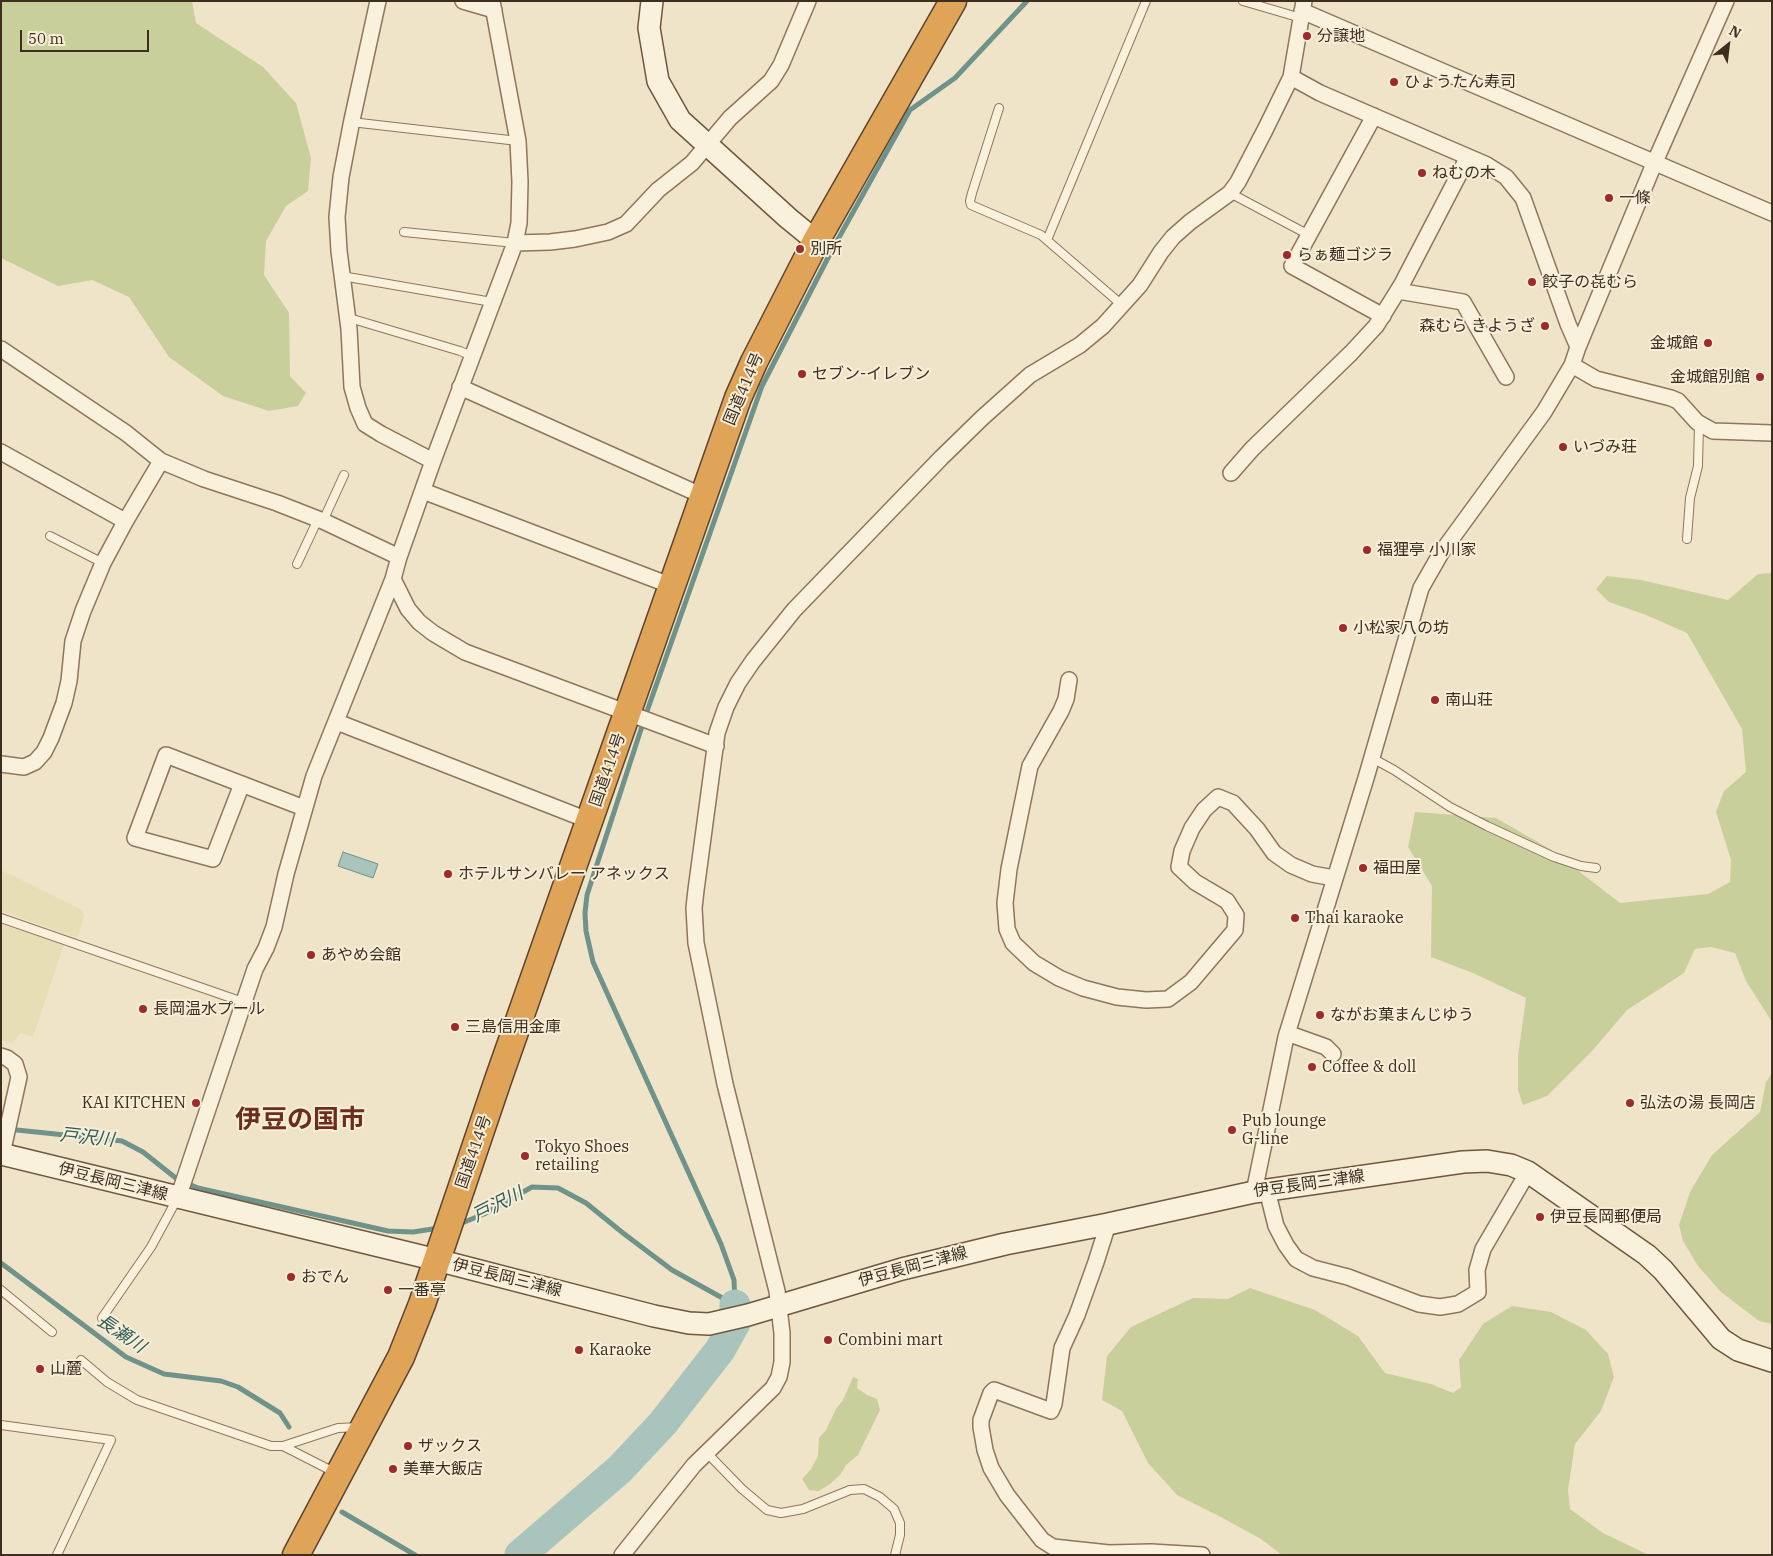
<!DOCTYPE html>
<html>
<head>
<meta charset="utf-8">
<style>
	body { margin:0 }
	#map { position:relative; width:1773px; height:1556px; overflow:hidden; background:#f0e4c8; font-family:"IBM Plex Serif",serif }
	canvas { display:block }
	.frame { position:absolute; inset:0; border:2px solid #3d2e20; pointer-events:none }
	.north { position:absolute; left:1703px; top:20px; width:50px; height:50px; -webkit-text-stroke:4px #f7eed8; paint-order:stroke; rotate:29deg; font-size:14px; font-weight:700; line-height:20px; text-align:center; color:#3d2e20 }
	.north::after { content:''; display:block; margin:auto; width:18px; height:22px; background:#3d2e20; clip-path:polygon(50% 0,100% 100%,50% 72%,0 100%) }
	.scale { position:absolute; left:20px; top:30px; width:129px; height:22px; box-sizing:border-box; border:2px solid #3d2e20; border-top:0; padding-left:6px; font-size:15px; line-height:18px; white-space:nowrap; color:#3d2e20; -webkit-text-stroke:4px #f7eed8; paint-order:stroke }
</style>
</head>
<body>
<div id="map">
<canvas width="1773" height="1556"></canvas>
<div class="frame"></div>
<div class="north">N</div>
<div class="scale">50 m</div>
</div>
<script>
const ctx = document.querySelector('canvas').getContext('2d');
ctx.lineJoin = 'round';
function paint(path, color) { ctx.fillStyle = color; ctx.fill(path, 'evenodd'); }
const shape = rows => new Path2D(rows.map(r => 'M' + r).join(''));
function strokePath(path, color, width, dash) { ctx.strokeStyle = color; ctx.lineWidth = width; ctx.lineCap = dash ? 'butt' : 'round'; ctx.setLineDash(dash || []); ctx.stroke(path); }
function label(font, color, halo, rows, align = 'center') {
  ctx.font = font + ' "IBM Plex Serif","Noto Sans JP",serif'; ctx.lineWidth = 4; ctx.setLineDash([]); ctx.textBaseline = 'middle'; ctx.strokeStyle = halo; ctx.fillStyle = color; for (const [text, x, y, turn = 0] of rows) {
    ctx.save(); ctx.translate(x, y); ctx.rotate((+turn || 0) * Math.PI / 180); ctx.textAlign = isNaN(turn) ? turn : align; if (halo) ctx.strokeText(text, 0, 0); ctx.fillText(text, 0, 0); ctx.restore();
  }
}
paint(shape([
	[1,870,82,910,84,916,79,934,76,937,1,911],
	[1,924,64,944,33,1037,21,1033,12,1043,1,1040]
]), '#e6deb5');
paint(shape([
	[1,1,192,1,196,23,263,67,296,103,311,158,308,191,286,206,266,241,264,275,289,313,290,376,306,393,298,406,269,411,223,396,169,357,129,297,92,280,58,286,1,258],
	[1772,573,1772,1022,1746,981,1735,953,1711,947,1695,949,1684,973,1627,1010,1592,1051,1547,1096,1523,1105,1518,1090,1518,1056,1526,998,1473,973,1431,957,1432,886,1408,847,1415,812,1496,818,1550,849,1620,903,1708,894,1730,882,1731,860,1716,812,1724,791,1746,772,1742,729,1687,633,1646,615,1609,602,1596,589,1607,576,1641,580,1728,600,1758,574],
	[1772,1073,1772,1324,1759,1321,1721,1292,1698,1266,1683,1241,1679,1225,1690,1192,1712,1155,1760,1112,1766,1082],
	[1250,1288,1315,1310,1358,1336,1385,1373,1431,1384,1453,1393,1461,1387,1459,1360,1483,1324,1512,1306,1551,1312,1586,1330,1608,1354,1614,1377,1601,1411,1575,1444,1568,1490,1570,1509,1603,1533,1649,1555,1282,1555,1261,1539,1219,1516,1177,1495,1148,1463,1122,1411,1102,1400,1107,1356,1131,1327,1193,1298,1228,1299],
	[853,1377,858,1379,857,1388,867,1395,877,1399,880,1410,858,1455,846,1465,840,1475,830,1484,819,1491,809,1490,802,1479,811,1469,818,1456,819,1438,826,1430,836,1409,843,1400]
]), '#c9cf9b');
const water = shape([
	[343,852,378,864,373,878,338,866,343,852]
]);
paint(water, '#a9c4bc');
strokePath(water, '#6f938a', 1);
strokePath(shape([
	[11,1127,17,1130,122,1141,143,1152,177,1179,198,1188,388,1231,413,1232,439,1228],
	[457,1225,484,1214,532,1187,558,1188,586,1203,623,1233,672,1270,735,1305],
	[1,1263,126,1357,164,1374,221,1381,238,1387,280,1413,289,1427],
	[735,1305,734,1280,721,1244,593,962,586,931,585,913,587,895,646,714,762,386,832,250,910,110,955,78,1027,1],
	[342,1512,415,1555]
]), '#6f938a', 5);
strokePath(shape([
	[520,1555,620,1469,663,1423,720,1350,735,1323,735,1305]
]), '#a9c4bc', 31);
const lane = shape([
	[1243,1,1301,18],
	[999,108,972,193,970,201,971,205,1041,235,1122,305],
	[351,122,518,141],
	[1230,193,1309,235],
	[404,232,515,243],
	[1047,240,1146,1],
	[342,276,492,302],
	[348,319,356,320,460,351,472,356],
	[323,521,344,475],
	[50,536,103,563],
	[1687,539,1690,498,1698,466,1699,424],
	[297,564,318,519],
	[1372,758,1394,770,1450,807,1487,826,1554,857,1581,866,1596,868],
	[1,918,243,1002],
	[1,1290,52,1332],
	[102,1318,151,1247,177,1199],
	[81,1360,107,1382,137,1400,271,1446,283,1446],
	[1,1425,111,1440,57,1555],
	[707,1453,742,1489,767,1510,781,1513,803,1509,850,1490,864,1489,880,1497,894,1509,900,1523,900,1535,895,1555],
	[334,1472,283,1446,338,1428,359,1427]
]);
const street = shape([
	[378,1,352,120,341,177,337,217,339,251,349,329,352,387,358,408,365,424,381,434,433,461],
	[463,1,494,10],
	[1302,11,1772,213],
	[1291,77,1320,93,1487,165,1506,177,1523,198,1568,324,1578,347],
	[1374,116,1292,266,1383,316],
	[515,243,550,242,575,239,608,232,626,224,658,190,692,163,730,118,771,81,781,65,808,1],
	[1398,291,1463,302,1506,377],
	[1,349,126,433,161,461,204,479,277,503,323,521,399,557],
	[1572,365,1596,379,1671,398,1678,401,1697,422,1713,431,1772,433],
	[460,387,703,496],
	[1,452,125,521],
	[1231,473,1252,449,1351,353,1376,326,1402,284,1468,157],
	[423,491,672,586],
	[393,579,408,609,419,622,433,633,465,652,716,746],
	[1069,680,1066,699,1061,711,1030,766,1009,869,1005,903,1007,929,1013,943,1034,963,1059,978,1083,988,1117,997,1146,1000,1168,999,1191,982,1235,930,1236,915,1227,901,1195,882,1179,867,1182,851,1192,828,1204,810,1218,797,1233,803,1257,829,1274,853,1291,865,1312,874,1334,878],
	[337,722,590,821],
	[1,764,24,767,35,762,44,752,51,738,64,703,69,681,73,641,83,611,103,563,125,522,161,461],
	[242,784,213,859,135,838,166,755,304,808],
	[1287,1033,1326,1047,1333,1054],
	[1,1056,7,1058,15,1064,19,1077,2,1154],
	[1267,1190,1276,1226,1286,1245,1296,1259,1313,1268,1348,1277,1419,1304,1440,1307,1458,1304,1478,1292,1477,1270,1483,1249,1528,1172],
	[1254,1192,1286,1037,1366,778,1421,588,1441,553,1544,412,1572,365,1578,347,1654,164,1726,1],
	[178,1198,255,969,266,948,274,927,286,874,314,776,393,579,399,557,433,461,515,243,519,223,520,182,518,141,492,1],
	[1108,1224,1096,1262,1077,1315,1062,1348,1054,1404,1051,1411,994,1390,991,1393,981,1420,981,1427,985,1450,991,1468,1007,1495,1042,1540,1053,1547,1109,1553,1151,1552,1202,1555],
	[622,1555,694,1465,773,1388,779,1377,782,1362,782,1333,777,1291,725,1084,696,943,694,908,696,890,717,733,726,707,738,683,753,661,794,610,941,458,982,418,1030,375,1080,345,1103,326,1140,285,1161,252,1173,237,1190,222,1230,193,1238,182,1265,130,1291,77,1304,1]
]);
const secondary = shape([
	[652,1,649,28,658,81,680,120,788,218,816,241],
	[1,1154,437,1260,654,1316,689,1323,709,1324,748,1315,902,1269,1005,1244,1108,1224,1254,1192,1463,1162,1487,1161,1511,1165,1528,1172,1647,1255,1663,1270,1721,1339,1738,1350,1772,1361]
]);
const highway = shape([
	[296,1555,401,1357,422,1304,498,1080,738,398,754,362,816,241,953,1]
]);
strokePath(lane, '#8d765c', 10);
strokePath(street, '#8d765c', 18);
strokePath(secondary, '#6f573f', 24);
strokePath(highway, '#5b4430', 29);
strokePath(lane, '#faf1dc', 8);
strokePath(street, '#faf1dc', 15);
strokePath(secondary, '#faf1dc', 21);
strokePath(highway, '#e0a458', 26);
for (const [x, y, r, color] of [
	[1307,36,5,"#9e2a2b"],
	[1394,82,5,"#9e2a2b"],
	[1422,173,5,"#9e2a2b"],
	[1609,198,5,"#9e2a2b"],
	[800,249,5,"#9e2a2b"],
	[1287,255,5,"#9e2a2b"],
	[1532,282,5,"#9e2a2b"],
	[1545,326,5,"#9e2a2b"],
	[1708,343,5,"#9e2a2b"],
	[802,374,5,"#9e2a2b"],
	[1760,377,5,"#9e2a2b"],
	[1563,447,5,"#9e2a2b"],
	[1367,550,5,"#9e2a2b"],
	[1343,628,5,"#9e2a2b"],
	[1435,700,5,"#9e2a2b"],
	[1363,868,5,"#9e2a2b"],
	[448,874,5,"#9e2a2b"],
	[1295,918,5,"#9e2a2b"],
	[311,955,5,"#9e2a2b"],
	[143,1009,5,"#9e2a2b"],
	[1320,1015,5,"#9e2a2b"],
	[455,1027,5,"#9e2a2b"],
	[1312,1067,5,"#9e2a2b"],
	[196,1103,5,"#9e2a2b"],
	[1630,1103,5,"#9e2a2b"],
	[1232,1130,5,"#9e2a2b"],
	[525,1156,5,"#9e2a2b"],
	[1540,1217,5,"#9e2a2b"],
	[291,1277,5,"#9e2a2b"],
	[388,1290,5,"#9e2a2b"],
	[828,1340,5,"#9e2a2b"],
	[579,1350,5,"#9e2a2b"],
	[40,1369,5,"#9e2a2b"],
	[408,1446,5,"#9e2a2b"],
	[393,1469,5,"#9e2a2b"]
]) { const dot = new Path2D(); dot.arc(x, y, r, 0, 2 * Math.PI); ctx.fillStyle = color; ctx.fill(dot); strokePath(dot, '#f7eed8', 2); }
label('16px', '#3d2e20', '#f7eed8', [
	["分譲地",1317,36],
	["ひょうたん寿司",1404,82],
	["ねむの木",1432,173],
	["一條",1619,198],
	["別所",810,249],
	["らぁ麺ゴジラ",1297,255],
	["餃子の㐂むら",1542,282],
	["森むら きようざ",1535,326,"right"],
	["金城館",1698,343,"right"],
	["セブン-イレブン",812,374],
	["金城館別館",1750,377,"right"],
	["いづみ荘",1573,447],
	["福狸亭 小川家",1377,550],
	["小松家八の坊",1353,628],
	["南山荘",1445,700],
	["福田屋",1373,868],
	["ホテルサンバレー アネックス",458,874],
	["Thai karaoke",1305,918],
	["あやめ会館",321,955],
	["長岡温水プール",153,1009],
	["ながお菓まんじゆう",1330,1015],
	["三島信用金庫",465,1027],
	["Coffee & doll",1322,1067],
	["KAI KITCHEN",186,1103,"right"],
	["弘法の湯 長岡店",1640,1103],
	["Pub lounge",1242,1121],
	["G-line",1242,1139],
	["Tokyo Shoes",535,1147],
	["retailing",535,1165],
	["伊豆長岡郵便局",1550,1217],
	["おでん",301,1277],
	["一番亭",398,1290],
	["Combini mart",838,1340],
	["Karaoke",589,1350],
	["山麓",50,1369],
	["ザックス",418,1446],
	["美華大飯店",403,1469]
], 'left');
label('16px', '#3d2e20', '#f7eed8', [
	["国道414号",744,389,-67],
	["国道414号",608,770,-71],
	["国道414号",474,1152,-71],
	["伊豆長岡三津線",113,1182,14],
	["伊豆長岡三津線",1309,1184,-8],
	["伊豆長岡三津線",913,1267,-15],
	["伊豆長岡三津線",507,1278,14]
]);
label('italic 18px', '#2f5d5a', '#f7eed8', [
	["戸沢川",87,1138,6],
	["戸沢川",498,1205,-27],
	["長瀬川",121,1334,34]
]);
label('bold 26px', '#6b2e1e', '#f7eed8', [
	["伊豆の国市",300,1120]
]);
</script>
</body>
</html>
